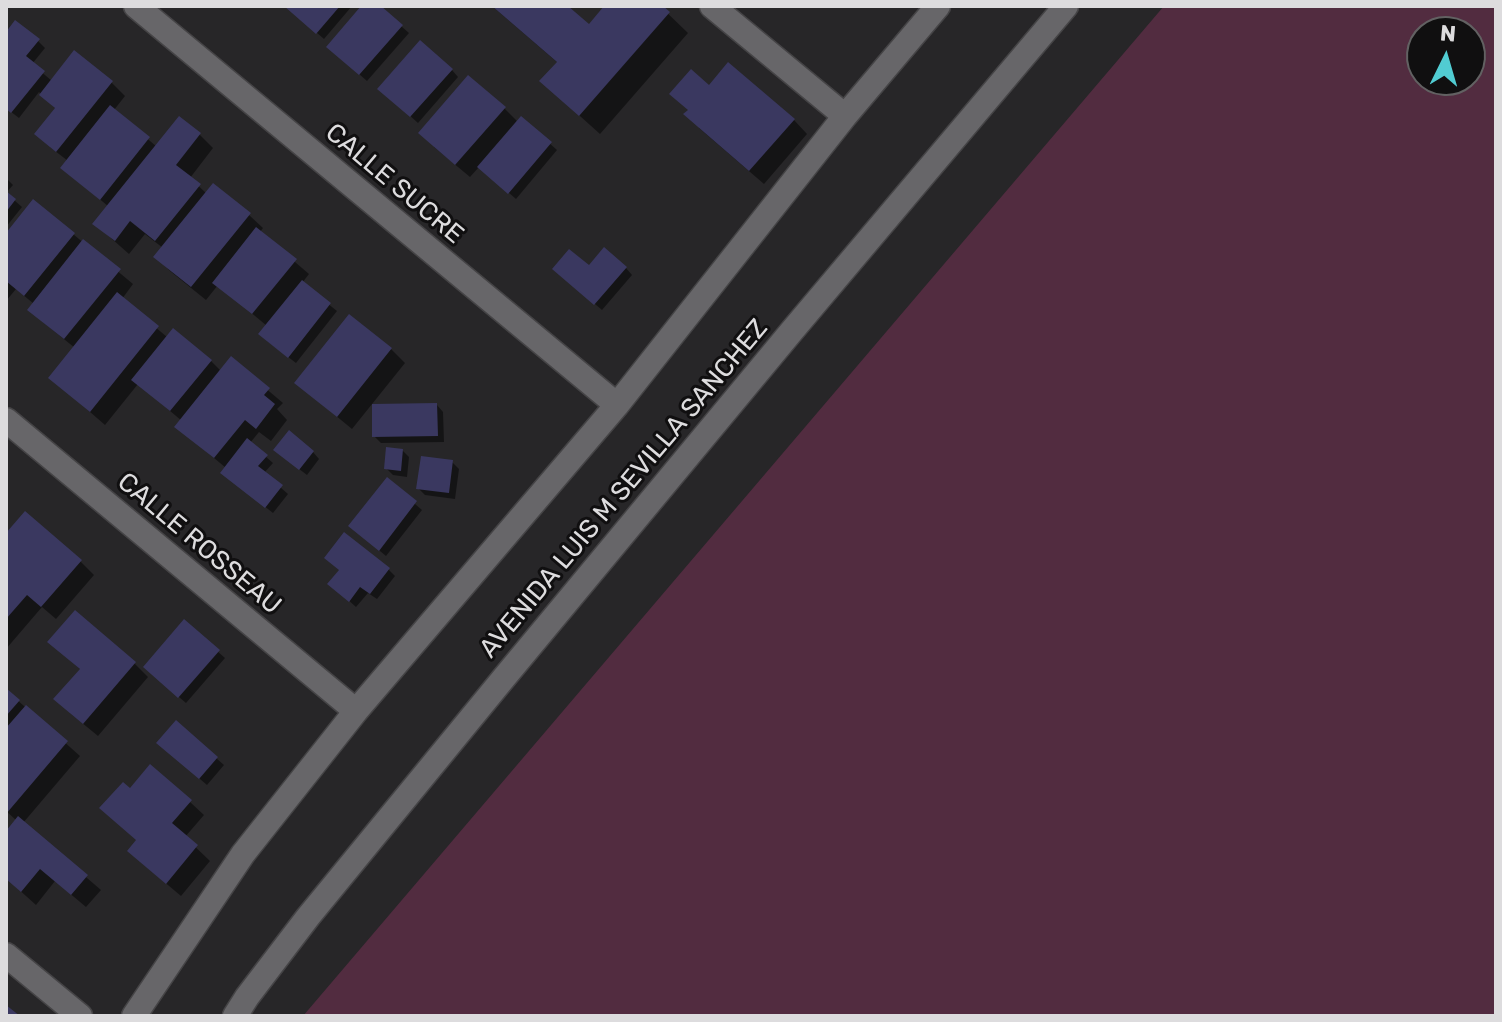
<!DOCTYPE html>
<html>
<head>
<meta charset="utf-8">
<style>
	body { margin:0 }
	#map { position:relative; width:1502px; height:1022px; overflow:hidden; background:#272628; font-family:Rubik,sans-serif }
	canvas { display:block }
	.frame { position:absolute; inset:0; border:8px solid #dddcde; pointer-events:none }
	.north { position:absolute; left:1406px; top:16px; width:80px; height:80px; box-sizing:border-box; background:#100f10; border:2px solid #626162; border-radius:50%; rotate:5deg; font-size:22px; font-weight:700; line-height:32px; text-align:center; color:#dddcde }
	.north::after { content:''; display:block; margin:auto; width:28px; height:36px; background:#51ccd2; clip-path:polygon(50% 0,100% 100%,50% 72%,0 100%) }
</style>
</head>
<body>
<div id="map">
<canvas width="1502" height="1022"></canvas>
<div class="frame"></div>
<div class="north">N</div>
</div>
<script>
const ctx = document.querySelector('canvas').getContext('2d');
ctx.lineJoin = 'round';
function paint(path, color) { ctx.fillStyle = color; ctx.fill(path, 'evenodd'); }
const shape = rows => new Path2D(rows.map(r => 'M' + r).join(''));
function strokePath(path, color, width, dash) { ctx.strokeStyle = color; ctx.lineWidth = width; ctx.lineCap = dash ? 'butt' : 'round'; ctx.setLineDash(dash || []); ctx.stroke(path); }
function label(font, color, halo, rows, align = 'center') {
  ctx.font = font + ' Rubik,sans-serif'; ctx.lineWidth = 6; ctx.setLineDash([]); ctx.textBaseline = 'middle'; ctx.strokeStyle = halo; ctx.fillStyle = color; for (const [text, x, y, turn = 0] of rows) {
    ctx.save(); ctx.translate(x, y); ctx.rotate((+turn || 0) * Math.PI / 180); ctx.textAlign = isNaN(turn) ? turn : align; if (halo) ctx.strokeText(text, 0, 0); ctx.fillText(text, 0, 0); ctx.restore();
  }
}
paint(shape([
	[1164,6,1496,6,1496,1016,303,1016],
	[1422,32,1470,32,1470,80,1422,80]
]), '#522c40');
paint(shape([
	[286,6,352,6,324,39],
	[363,6,378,6,409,33,367,81,335,53],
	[492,6,565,6,589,27,607,6,660,6,688,33,600,134,541,81,558,63],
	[6,35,38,41,45,48,32,64,52,81,111,82,125,96,114,110,157,147,199,134,213,148,190,178,207,194,249,215,263,228,260,232,309,274,302,283,337,311,296,363,267,341,267,326,218,285,206,300,170,271,156,257,163,248,145,234,129,254,95,224,109,207,63,168,68,161,50,147,56,109,39,92,19,118,6,108],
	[452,70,458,77,418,123,387,95],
	[710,88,794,120,807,134,764,184,699,128],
	[504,108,518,122,521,118,557,150,516,199,479,167,470,177,434,147],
	[6,178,13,185,6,193],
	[6,193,22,207,6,227],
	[73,234,133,284,122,299,167,337,211,361,221,371,231,359,283,403,277,409,287,420,271,441,259,432,250,443,273,463,264,473,288,494,273,513,230,479,226,468,177,427,182,421,138,384,105,425,51,378,75,348,44,323,30,309,34,304,16,289,6,301,6,236],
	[589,268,626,268,632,275,602,310,561,275],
	[391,349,405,363,352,429,296,383],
	[437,405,443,412,444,442,381,443,374,436],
	[402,450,409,457,407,477,393,475,386,468],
	[313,452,319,459,307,475,282,456],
	[452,462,459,469,455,499,425,495,418,488],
	[387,480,422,510,386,556,357,532],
	[6,536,80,561,94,575,56,619,42,607,6,649],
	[388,569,395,576,377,599,368,593,356,607,337,590],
	[184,622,225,658,186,703,152,674],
	[50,642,134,663,148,677,98,736,70,713,81,670],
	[6,690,80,756,23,823,101,890,86,907,55,881,36,905,6,878,6,834,17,821,6,811],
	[176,723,224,765,207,785,165,749],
	[130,790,190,802,204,815,185,837,210,861,181,896,143,864]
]), '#0007');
paint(shape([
	[284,6,340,6,316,34],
	[361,6,381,6,403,25,359,75,326,47],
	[492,6,568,6,589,24,604,6,663,6,670,12,579,116,539,81,557,62],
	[15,20,40,39,26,56,45,71,11,113,6,109,6,32],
	[420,40,453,69,410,117,377,89],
	[74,50,113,81,56,152,34,134,55,108,39,95],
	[728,62,795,119,749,171,683,114,688,110,669,94,691,69,709,85],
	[468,75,506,107,455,165,418,133],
	[110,105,150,137,100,200,60,168],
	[179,116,201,133,176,165,201,184,155,241,130,221,115,241,92,224],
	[521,116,552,142,508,194,477,167],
	[213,183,251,213,191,287,153,257],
	[6,191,16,199,6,212],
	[33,199,75,233,24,296,6,281,6,233],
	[256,227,297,259,252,314,212,283],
	[83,239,121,269,64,339,27,310],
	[604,247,627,267,594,305,552,269,569,249,589,265],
	[302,280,331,303,288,358,258,334],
	[117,292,159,326,90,412,48,378],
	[349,314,392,348,337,417,294,383],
	[173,328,212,360,170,411,131,380],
	[231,356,270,388,264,395,275,404,256,429,245,420,214,458,174,427],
	[437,403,438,436,372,437,372,404],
	[289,430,314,451,299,470,273,450],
	[247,438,268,455,258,466,283,485,265,508,220,473],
	[386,447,403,449,401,471,384,469],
	[421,456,453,460,449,493,416,489],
	[387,477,417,501,379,551,348,526],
	[25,511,82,560,41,607,27,595,6,619,6,533],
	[344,532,390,568,370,594,360,587,349,602,327,584,339,570,324,558],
	[75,610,136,662,83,724,53,699,80,669,47,642],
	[184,619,220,650,178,698,143,667],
	[6,688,20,700,6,716],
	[26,705,68,741,6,814,6,728],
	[176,720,218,757,199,779,156,743],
	[150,764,192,800,172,823,198,845,166,884,127,851,136,840,99,808,123,782,130,788],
	[18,816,88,875,71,895,40,869,21,892,6,879,6,831],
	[6,1005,20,1016,6,1016]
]), '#3a3860');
const minor = shape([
	[136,6,617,405],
	[712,6,845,116],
	[6,420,356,711],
	[6,955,80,1016],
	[134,1016,243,854,356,711,617,405,845,116,938,6],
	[235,1016,247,997,308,917,503,679,791,332,1066,6]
]);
strokePath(minor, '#454446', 27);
strokePath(minor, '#676669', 24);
label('26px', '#dddcde', '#100f10', [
	["CALLE SUCRE",394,184,40],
	["AVENIDA LUIS M SEVILLA SANCHEZ",624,489,-50],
	["CALLE ROSSEAU",199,544,40]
]);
</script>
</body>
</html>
